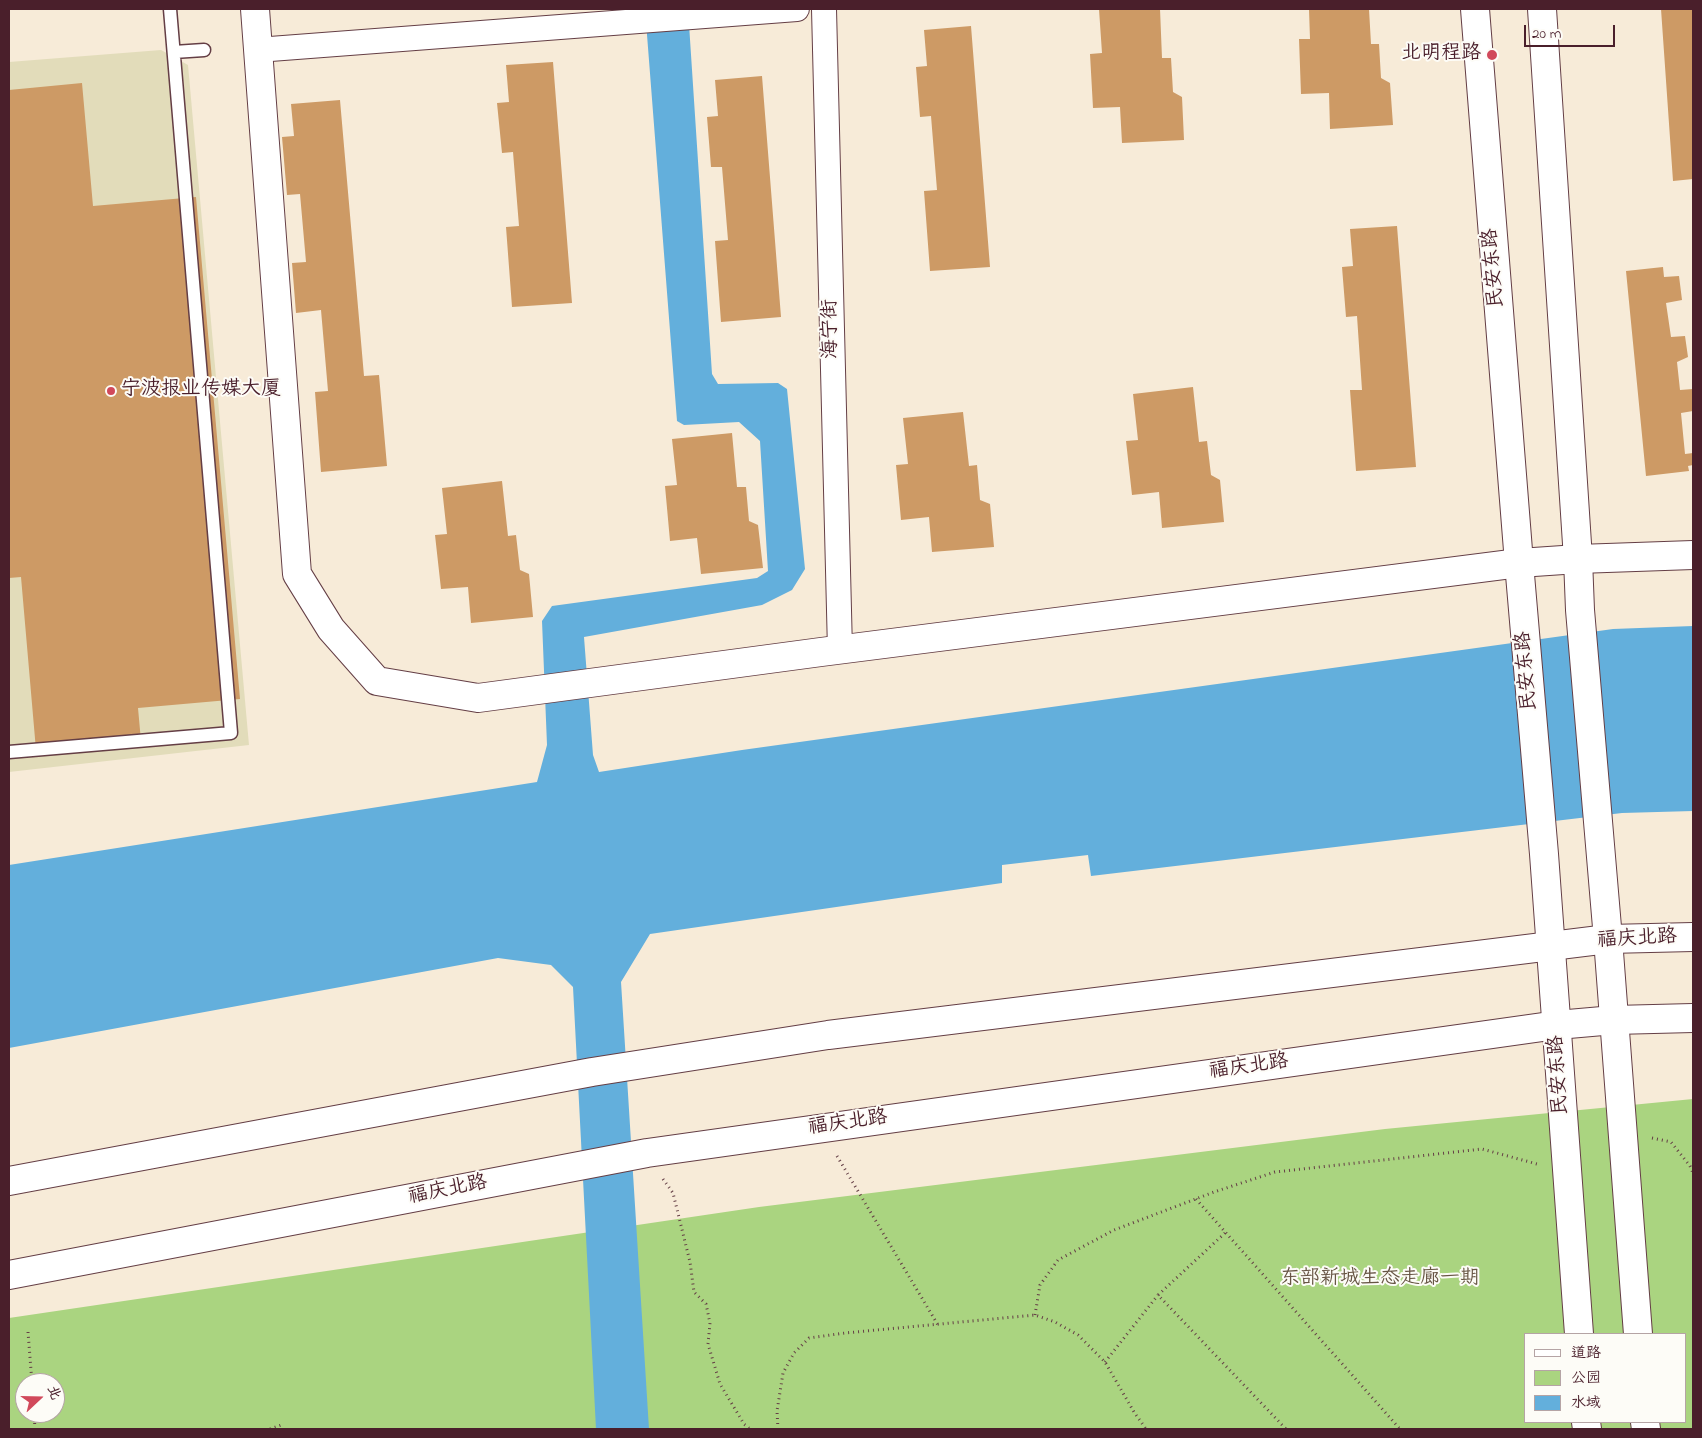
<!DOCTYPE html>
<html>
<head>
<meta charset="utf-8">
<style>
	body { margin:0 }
	#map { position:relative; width:1702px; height:1438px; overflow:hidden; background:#f7ebd8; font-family:"Indie Flower","LXGW WenKai TC",sans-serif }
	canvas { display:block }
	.frame { position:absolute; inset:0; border:10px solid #4a1f2b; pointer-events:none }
	.legend { position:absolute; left:1524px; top:1333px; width:162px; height:90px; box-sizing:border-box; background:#fdfcf7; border:1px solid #b5a4a5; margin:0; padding:6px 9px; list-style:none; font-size:15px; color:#4a1f2b }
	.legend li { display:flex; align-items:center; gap:10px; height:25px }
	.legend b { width:25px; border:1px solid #b5a4a5 }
	.north { position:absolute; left:15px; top:1373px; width:50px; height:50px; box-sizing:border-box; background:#fdfcf7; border:1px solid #b5a4a5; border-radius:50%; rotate:69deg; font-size:14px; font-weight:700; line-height:20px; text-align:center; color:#4a1f2b }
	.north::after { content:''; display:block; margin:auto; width:18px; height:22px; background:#d1495b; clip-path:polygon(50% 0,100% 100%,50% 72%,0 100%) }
	.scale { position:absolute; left:1524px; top:25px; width:91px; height:22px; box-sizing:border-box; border:2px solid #4a1f2b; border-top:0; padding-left:6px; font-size:15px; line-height:18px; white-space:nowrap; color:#4a1f2b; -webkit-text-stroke:4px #fdfcf7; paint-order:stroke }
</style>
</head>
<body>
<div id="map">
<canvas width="1702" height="1438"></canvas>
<div class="frame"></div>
<ul class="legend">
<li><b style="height:6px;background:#fff"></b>道路</li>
<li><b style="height:14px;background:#aad480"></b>公园</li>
<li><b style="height:14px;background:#63afdc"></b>水域</li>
</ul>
<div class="north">北</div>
<div class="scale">20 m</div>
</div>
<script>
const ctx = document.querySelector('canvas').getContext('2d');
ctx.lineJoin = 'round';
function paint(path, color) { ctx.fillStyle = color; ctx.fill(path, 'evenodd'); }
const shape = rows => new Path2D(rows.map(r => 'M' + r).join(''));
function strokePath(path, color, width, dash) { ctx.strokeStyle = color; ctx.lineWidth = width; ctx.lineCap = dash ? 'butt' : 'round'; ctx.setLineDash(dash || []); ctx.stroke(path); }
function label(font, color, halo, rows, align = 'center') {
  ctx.font = font + ' "Indie Flower","LXGW WenKai TC",sans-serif'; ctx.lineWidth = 4; ctx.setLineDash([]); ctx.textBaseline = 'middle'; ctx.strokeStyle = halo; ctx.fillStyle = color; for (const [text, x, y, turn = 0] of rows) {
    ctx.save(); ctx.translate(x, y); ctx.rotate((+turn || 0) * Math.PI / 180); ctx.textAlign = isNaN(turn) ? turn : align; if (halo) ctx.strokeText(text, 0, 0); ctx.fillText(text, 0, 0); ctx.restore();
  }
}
paint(shape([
	[161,50,188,65,249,745,9,772,9,62]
]), '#e2dcba');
paint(shape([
	[1693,1099,1693,1429,9,1429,9,1318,759,1207,1385,1129],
	[1526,1334,1686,1334,1686,1422,1526,1422],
	[25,1383,55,1383,55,1413,25,1413]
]), '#aad480');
paint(shape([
	[645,9,688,9,712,374,718,384,778,383,787,389,805,569,792,590,762,605,584,637,593,755,599,772,742,750,1613,629,1693,626,1693,811,1622,813,1091,876,1088,855,1002,865,1002,883,650,934,621,982,649,1429,596,1429,573,987,551,965,498,958,9,1048,9,865,537,782,547,745,542,621,552,606,757,578,768,571,760,441,739,422,684,425,677,421]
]), '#63afdc');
paint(shape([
	[1099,9,1160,9,1162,58,1171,58,1173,92,1182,97,1184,140,1122,143,1120,107,1093,108,1090,54,1102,53],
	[1309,9,1369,9,1371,44,1379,44,1381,78,1390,83,1393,125,1330,129,1329,93,1301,94,1299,39,1310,39],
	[1661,9,1693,9,1693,179,1673,181],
	[971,26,990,267,930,271,924,191,937,190,931,116,920,117,916,67,927,66,924,30],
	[553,62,572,303,512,307,506,227,519,226,513,152,502,153,497,103,509,102,506,65],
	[762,76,781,317,721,322,715,241,728,240,722,167,711,167,707,117,718,116,715,80],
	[82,83,93,206,196,197,240,699,138,708,141,741,36,750,21,577,9,578,9,90],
	[340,100,364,376,379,375,387,466,321,472,315,392,328,391,321,310,296,313,292,263,306,262,300,194,287,195,282,137,294,136,291,104],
	[1397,226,1416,467,1356,471,1350,390,1362,390,1357,316,1346,317,1342,267,1353,266,1350,229],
	[1663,267,1664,277,1679,276,1682,300,1666,303,1671,337,1685,336,1688,357,1677,362,1680,390,1693,389,1693,411,1681,413,1685,454,1693,453,1693,465,1688,466,1689,471,1646,476,1626,271],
	[1193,387,1199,442,1207,441,1211,475,1220,480,1224,522,1162,528,1159,492,1132,495,1126,441,1138,440,1133,394],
	[963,412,969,466,977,465,980,500,990,504,994,547,932,552,929,517,901,520,896,465,908,464,903,418],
	[732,433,737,487,746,487,749,521,758,525,763,568,701,574,697,538,670,541,665,486,677,485,672,439],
	[502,481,508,536,516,535,520,570,529,574,533,617,471,623,468,587,441,589,435,535,447,534,442,488]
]), '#cd9a65');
const service = shape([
	[174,52,204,50],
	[9,752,231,733,170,9]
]);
const minor = shape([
	[824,9,840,650],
	[257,50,797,9]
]);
const tertiary = shape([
	[255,9,297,574,331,629,377,681,478,698,821,652,1519,563,1578,559,1693,555]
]);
const secondary = shape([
	[1475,9,1519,563,1544,854,1579,1334],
	[1542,9,1578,559,1580,610,1608,939,1638,1334],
	[1586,1422,1587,1429],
	[1645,1422,1646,1429]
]);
const primary = shape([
	[9,1181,592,1072,828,1035,1608,939,1693,937],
	[9,1275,647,1153,1557,1025,1614,1020,1693,1018]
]);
strokePath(service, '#643e45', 15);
strokePath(minor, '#643e45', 26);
strokePath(tertiary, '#643e45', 30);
strokePath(secondary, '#643e45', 30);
strokePath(primary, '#643e45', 30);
strokePath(shape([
	[1652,1138,1671,1142,1690,1166,1693,1173],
	[837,1156,938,1325],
	[663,1179,673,1193,690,1262,694,1292,706,1304,710,1323,708,1344,720,1384,744,1424,750,1429],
	[1196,1199,1400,1429],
	[1225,1233,1158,1295,1286,1429],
	[1035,1315,1040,1285,1058,1260,1114,1230,1214,1192,1275,1172,1482,1149,1537,1164],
	[28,1332,32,1383],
	[1105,1362,1158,1295],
	[34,1413,35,1429],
	[270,1429,284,1424],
	[778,1429,777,1411,783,1373,794,1353,809,1338,845,1333,1035,1315,1055,1322,1078,1335,1105,1362,1134,1412,1146,1429]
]), '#643e45', 3, [1, 4]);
strokePath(service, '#fff', 12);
strokePath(minor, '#fff', 24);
strokePath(tertiary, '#fff', 28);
strokePath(secondary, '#fff', 28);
strokePath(primary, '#fff', 28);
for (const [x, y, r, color] of [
	[1492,55,6,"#d1495b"],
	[111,391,5,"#d1495b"]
]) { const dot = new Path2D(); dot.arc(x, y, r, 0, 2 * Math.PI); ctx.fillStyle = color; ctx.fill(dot); strokePath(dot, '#fdfcf7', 2); }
label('20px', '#4a1f2b', '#fdfcf7', [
	["北明程路",1481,55],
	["宁波报业传媒大厦",121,391,"left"]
], 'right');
label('20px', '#4a1f2b', '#fdfcf7', [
	["民安东路",1495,268,-95],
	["海宁街",832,329,-91],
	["民安东路",1528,671,-95],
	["福庆北路",1637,940,-3],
	["福庆北路",1249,1068,-8],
	["民安东路",1560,1075,-94],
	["福庆北路",848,1124,-8],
	["福庆北路",448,1191,-11]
]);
label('20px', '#675544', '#fdfcf7', [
	["东部新城生态走廊一期",1380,1280]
]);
</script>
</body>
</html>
